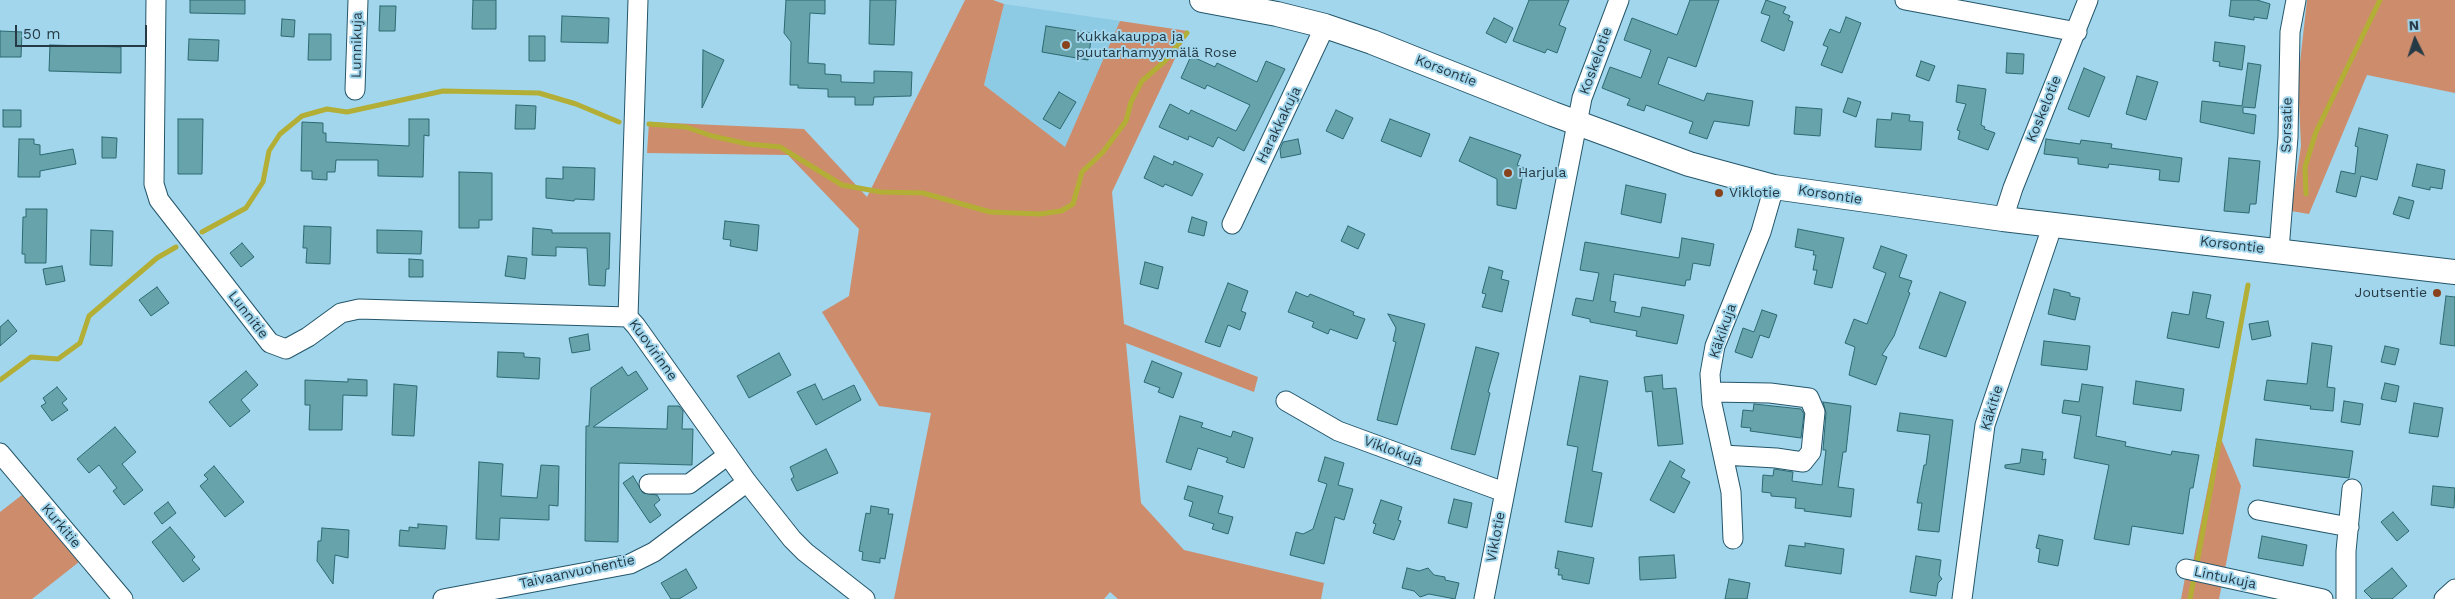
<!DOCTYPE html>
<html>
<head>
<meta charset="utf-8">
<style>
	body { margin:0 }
	#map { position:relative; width:2455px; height:599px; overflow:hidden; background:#a1d6ed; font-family:"Work Sans",sans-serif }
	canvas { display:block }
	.north { position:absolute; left:2390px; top:15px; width:50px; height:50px; -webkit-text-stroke:4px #a1d6ed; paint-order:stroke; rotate:356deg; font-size:14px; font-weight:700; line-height:20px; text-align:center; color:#253a44 }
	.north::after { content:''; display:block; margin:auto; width:18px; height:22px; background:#253a44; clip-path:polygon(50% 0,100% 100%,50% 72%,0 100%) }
	.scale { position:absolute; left:15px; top:25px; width:132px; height:22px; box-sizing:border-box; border:2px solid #253a44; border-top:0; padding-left:6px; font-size:15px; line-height:18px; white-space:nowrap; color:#253a44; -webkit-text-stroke:4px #a1d6ed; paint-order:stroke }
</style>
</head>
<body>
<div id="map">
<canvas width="2455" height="599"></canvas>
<div class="north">N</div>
<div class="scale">50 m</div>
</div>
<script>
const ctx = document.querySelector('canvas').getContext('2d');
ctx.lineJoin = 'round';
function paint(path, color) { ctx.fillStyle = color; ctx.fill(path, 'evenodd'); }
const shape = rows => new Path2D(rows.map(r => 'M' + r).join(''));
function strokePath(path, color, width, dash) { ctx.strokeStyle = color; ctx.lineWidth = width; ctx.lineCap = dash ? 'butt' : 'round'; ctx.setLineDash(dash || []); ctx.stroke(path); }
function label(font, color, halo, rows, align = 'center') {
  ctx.font = font + ' "Work Sans",sans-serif'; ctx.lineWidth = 4; ctx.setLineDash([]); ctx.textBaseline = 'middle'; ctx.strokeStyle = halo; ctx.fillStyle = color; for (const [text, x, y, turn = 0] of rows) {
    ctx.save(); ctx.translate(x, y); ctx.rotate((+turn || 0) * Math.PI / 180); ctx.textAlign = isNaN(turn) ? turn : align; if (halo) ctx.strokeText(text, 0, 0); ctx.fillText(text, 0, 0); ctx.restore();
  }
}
paint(shape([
	[1004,4,1120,21,1066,148,984,85]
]), '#8dcae4');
paint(shape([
	[965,0,993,0,1004,4,984,85,1065,147,1120,21,1188,31,1112,192,1124,324,1258,377,1254,392,1126,343,1141,503,1184,550,1324,583,1321,599,1118,599,1110,592,1104,599,894,599,931,413,879,406,822,312,849,296,859,229,788,155,647,153,649,122,804,129,867,197],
	[2307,0,2455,0,2455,93,2367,75,2309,214,2291,211,2301,146,2298,80],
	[2217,441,2222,441,2241,486,2225,569,2193,562],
	[22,495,79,562,32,599,0,599,0,512],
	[2185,578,2222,584,2219,599,2181,599]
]), '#cd8d6d');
strokePath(shape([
	[649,124,686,127,712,136,748,144,780,147,842,185,881,192,923,193,990,212,1040,214,1061,211,1073,204,1082,172,1103,152,1126,121,1131,102,1142,81,1165,61,1187,33],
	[2306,194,2305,167,2316,132,2380,0],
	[202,232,246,208,263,182,269,151,280,134,302,116,327,109,347,112,443,91,539,93,576,104,619,122],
	[0,380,31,357,58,359,80,343,89,316,157,258,176,247],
	[2197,563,2248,285],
	[2190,599,2193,583]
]), '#b3ae35', 5);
const building = shape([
	[190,0,245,0,245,14,190,13,190,0],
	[473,0,496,0,496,29,472,29,473,0],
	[786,0,825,0,825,14,810,13,808,63,825,64,825,74,841,75,841,82,874,83,874,71,912,72,911,96,874,97,873,105,855,105,855,97,828,97,828,89,798,88,798,85,790,85,791,42,784,33,786,0],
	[870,0,896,0,894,45,869,44,870,0],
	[1529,0,1569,0,1559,25,1566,28,1557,53,1547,49,1545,53,1513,41,1529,0],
	[1690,0,1719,0,1696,67,1668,57,1658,84,1704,101,1707,93,1753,101,1749,126,1714,121,1707,139,1689,133,1693,122,1646,105,1644,111,1627,105,1630,99,1602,88,1610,67,1641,78,1651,50,1624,40,1632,18,1677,35,1690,0],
	[1766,0,1786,7,1783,13,1790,16,1788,20,1793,22,1784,51,1761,41,1770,16,1761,13,1766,0],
	[2231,0,2257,0,2270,4,2267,19,2254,17,2254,20,2229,16,2231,0],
	[380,6,396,6,395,31,379,31,380,6],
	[562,16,609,18,608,43,561,42,562,16],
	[1846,17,1861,23,1842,73,1821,65,1828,47,1823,45,1830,29,1840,33,1846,17],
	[1494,18,1513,28,1506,43,1486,33,1494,18],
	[282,19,295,20,294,37,281,36,282,19],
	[1046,26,1092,33,1088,60,1042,52,1046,26],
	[0,31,22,32,21,57,0,57,0,31],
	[309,34,331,34,331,60,308,60,309,34],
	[529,36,545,36,545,61,529,61,529,36],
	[189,39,219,40,218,61,188,60,189,39],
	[2215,42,2245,46,2242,70,2219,66,2220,62,2213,61,2215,42],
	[50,45,121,47,121,73,49,71,50,45],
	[703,50,724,60,702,108,703,50],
	[2007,53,2024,54,2023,74,2006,73,2007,53],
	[1191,56,1215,67,1217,63,1257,82,1266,61,1285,69,1244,151,1218,137,1213,147,1189,136,1188,140,1159,127,1170,104,1189,114,1191,110,1236,131,1250,105,1207,85,1205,89,1181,78,1191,56],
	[1921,61,1935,66,1929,81,1916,76,1921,61],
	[2248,63,2261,65,2255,108,2243,107,2243,113,2256,115,2254,134,2200,122,2202,101,2242,106,2248,63],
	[2084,68,2105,77,2089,117,2068,109,2084,68],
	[2137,76,2158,82,2146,120,2126,114,2137,76],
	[1958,85,1986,89,1981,125,1985,127,1984,129,1995,133,1988,150,1958,139,1960,131,1957,130,1966,104,1956,102,1958,85],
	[1059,92,1076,102,1060,129,1043,119,1059,92],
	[1848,98,1861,102,1856,117,1843,112,1848,98],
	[516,105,536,106,535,129,515,129,516,105],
	[1796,107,1822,109,1820,136,1794,134,1796,107],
	[3,110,21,110,21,127,3,127,3,110],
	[1336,110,1353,118,1343,139,1326,131,1336,110],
	[1892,113,1910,115,1909,121,1923,122,1921,150,1875,147,1877,119,1891,120,1892,113],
	[178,119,203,119,202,174,178,174,178,119],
	[409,119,429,119,429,136,424,135,423,177,378,176,378,160,336,160,335,172,327,172,327,180,312,179,312,171,301,171,302,122,323,123,323,133,326,133,326,142,409,146,409,119],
	[1390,119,1430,134,1421,157,1381,141,1390,119],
	[2359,128,2388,135,2377,180,2361,176,2356,197,2336,192,2341,171,2355,174,2358,147,2355,146,2359,128],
	[102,137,117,138,116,158,102,158,102,137],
	[1470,137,1521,155,1517,165,1524,168,1516,209,1497,205,1497,179,1459,161,1470,137],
	[19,139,34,139,34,144,40,145,40,155,73,149,76,164,40,171,40,177,18,177,19,139],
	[1298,139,1301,154,1281,158,1280,149,1283,142,1298,139],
	[2046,139,2080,144,2081,140,2112,144,2111,148,2182,158,2179,182,2159,180,2160,170,2109,164,2108,168,2078,164,2078,158,2044,154,2046,139],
	[1154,156,1173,165,1174,161,1203,174,1192,196,1165,184,1163,187,1144,178,1154,156],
	[2229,158,2260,161,2256,204,2250,204,2249,213,2224,211,2229,158],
	[2417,164,2445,170,2442,189,2430,187,2430,190,2412,186,2417,164],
	[563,167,595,168,594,200,575,199,574,201,546,198,546,178,563,179,563,167],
	[459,172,492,173,492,220,479,220,479,228,459,228,459,172],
	[1626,185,1666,194,1661,223,1621,214,1626,185],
	[2399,197,2414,201,2409,219,2393,214,2399,197],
	[26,209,47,209,46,263,25,263,25,254,22,254,23,217,26,217,26,209],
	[1192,217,1207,222,1204,236,1188,232,1192,217],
	[725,221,759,225,757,251,730,246,731,240,723,239,725,221],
	[304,226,331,227,330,264,306,263,307,248,303,248,304,226],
	[1348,226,1365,234,1358,249,1341,241,1348,226],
	[533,228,552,230,552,233,610,233,609,269,606,269,605,286,589,285,587,248,556,247,556,256,532,255,533,228],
	[1798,229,1844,238,1832,288,1814,284,1817,270,1813,270,1816,255,1813,255,1814,251,1795,247,1798,229],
	[91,230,113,231,112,266,90,265,91,230],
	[377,230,422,231,421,254,377,253,377,230],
	[1682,238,1714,244,1710,266,1693,263,1690,280,1686,280,1685,286,1614,274,1610,301,1616,302,1614,312,1640,317,1642,307,1684,315,1677,344,1636,336,1637,331,1590,322,1590,319,1572,315,1576,298,1593,301,1599,273,1580,270,1585,242,1679,258,1682,238],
	[242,243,254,257,241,267,230,253,242,243],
	[1881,246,1907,255,1899,277,1912,281,1908,292,1910,293,1894,336,1882,355,1887,357,1876,385,1849,375,1855,347,1845,343,1854,319,1867,324,1886,273,1873,268,1881,246],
	[508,256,527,258,525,279,505,276,508,256],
	[409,259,423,260,423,277,409,277,409,259],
	[1145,262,1163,267,1158,289,1140,284,1145,262],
	[62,266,65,281,46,285,43,269,62,266],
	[1489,267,1503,271,1501,279,1509,281,1502,312,1482,307,1486,294,1482,293,1489,267],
	[1228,283,1248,291,1241,311,1246,313,1240,330,1228,325,1220,347,1205,342,1228,283],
	[157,287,169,303,151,316,139,300,157,287],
	[2054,289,2070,293,2070,296,2080,298,2075,320,2048,314,2054,289],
	[1296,292,1308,297,1310,294,1354,312,1353,315,1365,319,1357,339,1330,329,1328,334,1312,327,1314,322,1288,312,1296,292],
	[1940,292,1966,302,1946,357,1919,348,1940,292],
	[2193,292,2211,295,2206,318,2224,322,2219,348,2167,338,2172,312,2189,315,2193,292],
	[2446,296,2455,297,2455,346,2440,344,2446,296],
	[1762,310,1777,315,1769,338,1760,335,1752,358,1735,352,1743,328,1754,332,1762,310],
	[1388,314,1425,324,1397,425,1377,420,1396,342,1393,341,1396,328,1388,314],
	[8,320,17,331,0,346,0,327,8,320],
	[2268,321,2271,336,2252,340,2249,324,2268,321],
	[588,334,590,350,572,353,569,338,588,334],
	[2044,341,2090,346,2087,370,2041,365,2044,341],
	[2312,343,2332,346,2327,387,2335,388,2333,411,2310,409,2311,406,2264,400,2267,380,2307,384,2312,343],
	[2385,346,2399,349,2395,365,2381,362,2385,346],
	[1476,347,1499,353,1488,392,1490,393,1475,455,1451,449,1476,347],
	[498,352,524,353,524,357,540,358,539,379,497,377,498,352],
	[779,353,791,375,749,398,737,376,779,353],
	[1152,361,1182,373,1173,398,1158,392,1160,388,1144,382,1152,361],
	[622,367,628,376,636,371,648,389,593,427,667,429,668,406,679,406,683,411,682,429,693,429,692,465,619,463,618,542,585,541,586,426,589,426,591,388,622,367],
	[246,371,258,385,241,400,250,411,230,427,209,402,246,371],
	[1662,375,1663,389,1676,388,1683,444,1658,446,1652,391,1646,392,1644,377,1662,375],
	[1580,376,1608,381,1592,471,1602,473,1592,527,1565,522,1578,447,1567,445,1580,376],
	[348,379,367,380,367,396,343,395,342,430,309,430,310,405,305,405,305,380,348,382,348,379],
	[2136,381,2184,389,2181,411,2133,404,2136,381],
	[2385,383,2399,386,2396,402,2381,399,2385,383],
	[394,384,417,386,414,436,392,435,394,384],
	[815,384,823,400,854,385,861,400,816,425,797,392,815,384],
	[2082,384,2103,387,2096,436,2126,442,2125,446,2171,455,2172,451,2199,455,2193,488,2190,488,2183,534,2132,526,2129,545,2094,539,2109,465,2074,458,2081,416,2062,413,2064,400,2079,402,2082,384],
	[57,387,67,399,62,403,68,410,52,421,41,406,46,403,43,398,57,387],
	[2344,401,2363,404,2360,425,2341,422,2344,401],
	[1823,402,1851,406,1846,452,1843,452,1838,487,1854,489,1851,517,1804,511,1805,509,1795,508,1796,498,1771,496,1771,493,1762,492,1763,475,1773,476,1774,469,1793,472,1792,481,1822,485,1826,450,1823,450,1826,413,1823,402],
	[2414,403,2443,408,2438,437,2409,433,2414,403],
	[1754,404,1801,409,1804,414,1801,438,1750,431,1751,428,1741,427,1743,410,1753,411,1754,404],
	[1900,413,1953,420,1939,532,1918,530,1922,503,1917,503,1924,465,1926,465,1930,435,1897,431,1900,413],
	[1180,416,1203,423,1201,427,1231,437,1233,431,1253,438,1244,468,1226,462,1228,458,1198,448,1191,470,1166,462,1180,416],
	[115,427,136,452,122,464,143,490,124,505,113,491,117,488,99,465,89,473,77,459,115,427],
	[2256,439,2353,451,2349,478,2253,466,2256,439],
	[826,449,838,473,797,491,791,479,794,477,790,467,826,449],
	[2022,449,2043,452,2042,460,2046,459,2044,475,2005,468,2005,465,2020,463,2022,449],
	[1325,457,1344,463,1338,485,1353,489,1344,520,1335,517,1324,564,1290,555,1296,532,1303,534,1313,529,1327,484,1318,481,1325,457],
	[1670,461,1685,470,1681,477,1690,482,1674,513,1650,500,1670,461],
	[479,462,503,464,501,496,537,498,541,465,559,466,558,506,549,505,549,520,500,518,499,540,476,539,479,462],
	[214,466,244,502,225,517,200,486,208,479,204,475,214,466],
	[633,476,643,493,657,495,660,500,654,505,661,515,650,523,623,483,633,476],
	[1188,486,1223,496,1218,513,1233,517,1228,534,1212,529,1214,524,1189,516,1193,502,1184,499,1188,486],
	[2433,486,2455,488,2454,508,2431,505,2433,486],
	[1454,499,1472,503,1467,528,1448,523,1454,499],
	[1381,500,1402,507,1398,520,1401,521,1394,540,1373,533,1376,524,1373,523,1381,500],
	[168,502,176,513,162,524,154,513,168,502],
	[871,506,889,509,888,514,893,514,885,559,880,558,880,563,862,560,863,552,859,551,866,513,870,514,871,506],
	[2393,512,2409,531,2397,541,2381,522,2393,512],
	[418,524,447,526,445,549,399,546,400,530,409,531,409,527,418,528,418,524],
	[170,527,195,557,192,560,200,569,183,582,152,542,170,527],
	[322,528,349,530,348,558,335,555,333,584,317,561,318,541,321,541,322,528],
	[2039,535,2063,540,2058,566,2038,562,2040,549,2036,548,2039,535],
	[2262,536,2307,545,2303,566,2258,558,2262,536],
	[1805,543,1844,549,1841,574,1785,566,1789,545,1805,547,1805,543],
	[1558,551,1594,558,1589,584,1562,579,1562,575,1558,575,1559,569,1555,568,1558,551],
	[1674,555,1676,578,1640,580,1639,557,1674,555],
	[1916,556,1941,560,1939,575,1942,579,1938,583,1936,596,1910,592,1916,556],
	[1407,568,1419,571,1428,568,1434,575,1445,577,1445,580,1459,583,1455,599,1429,594,1420,597,1414,591,1402,588,1407,568],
	[2392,568,2407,586,2392,599,2372,599,2364,591,2392,568],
	[686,569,697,588,679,599,671,599,661,583,686,569],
	[1729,579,1750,583,1747,599,1725,599,1729,579]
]);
paint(building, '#67a3ab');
strokePath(building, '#2d6971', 1);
const minor = shape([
	[156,0,154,184,159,200,270,343,286,349,308,337,341,313,359,309,628,317],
	[638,0,628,317,636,326,747,482,792,539,805,552,865,599],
	[1905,0,2077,32],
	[355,90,358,0],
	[2003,219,2013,188,2088,0],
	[1232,224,1325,26],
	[2279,250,2288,137,2290,32,2296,0],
	[1711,392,1770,393,1809,398,1815,412,1811,452,1803,462,1776,458,1723,455],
	[1286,401,1338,431,1504,492],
	[0,453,123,599],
	[649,484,689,484,728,455],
	[2258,510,2349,527],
	[1733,539,1731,492,1712,404,1710,374,1715,346,1761,232,1774,187],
	[2186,569,2323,599],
	[443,599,630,564,654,552,747,482],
	[1484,599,1582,98,1619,0],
	[1962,599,1985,425,2053,224],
	[2346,599,2346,551,2352,489],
	[2444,599,2455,589]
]);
const major = shape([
	[1202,0,1277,14,1325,26,1372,42,1553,114,1689,164,1774,187,2003,219,2455,272]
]);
strokePath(minor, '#24566a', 21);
strokePath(major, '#24566a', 26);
strokePath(minor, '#fff', 19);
strokePath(major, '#fff', 24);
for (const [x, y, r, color] of [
	[1066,45,5,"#88431c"],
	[1508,173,5,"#88431c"],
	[1719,193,5,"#88431c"],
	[2437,293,5,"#88431c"]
]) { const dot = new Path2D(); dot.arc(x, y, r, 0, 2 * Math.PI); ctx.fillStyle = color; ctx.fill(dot); strokePath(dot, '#a1d6ed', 2); }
label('14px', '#253a44', '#a1d6ed', [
	["Kukkakauppa ja",1076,37],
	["puutarhamyymälä Rose",1076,53],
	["Harjula",1518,173],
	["Viklotie",1729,193],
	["Joutsentie",2427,293,"right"]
], 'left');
label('14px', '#253a44', '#a1d6ed', [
	["Lunnikuja",357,45,-89],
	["Koskelotie",1596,61,-70],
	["Korsontie",1446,71,21],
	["Koskelotie",2044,109,-68],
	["Harakkakuja",1279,125,-64],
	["Sorsatie",2287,125,-89],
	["Korsontie",1830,195,9],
	["Korsontie",2232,245,7],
	["Lunnitie",248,315,52],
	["Käkikuja",1723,331,-71],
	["Kuovirinne",653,350,54],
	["Käkitie",1992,408,-73],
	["Viklokuja",1393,451,20],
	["Kurkitie",61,526,50],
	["Viklotie",1496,537,-79],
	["Taivaanvuohentie",577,572,-12],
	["Lintukuja",2225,578,12]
]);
</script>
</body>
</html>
